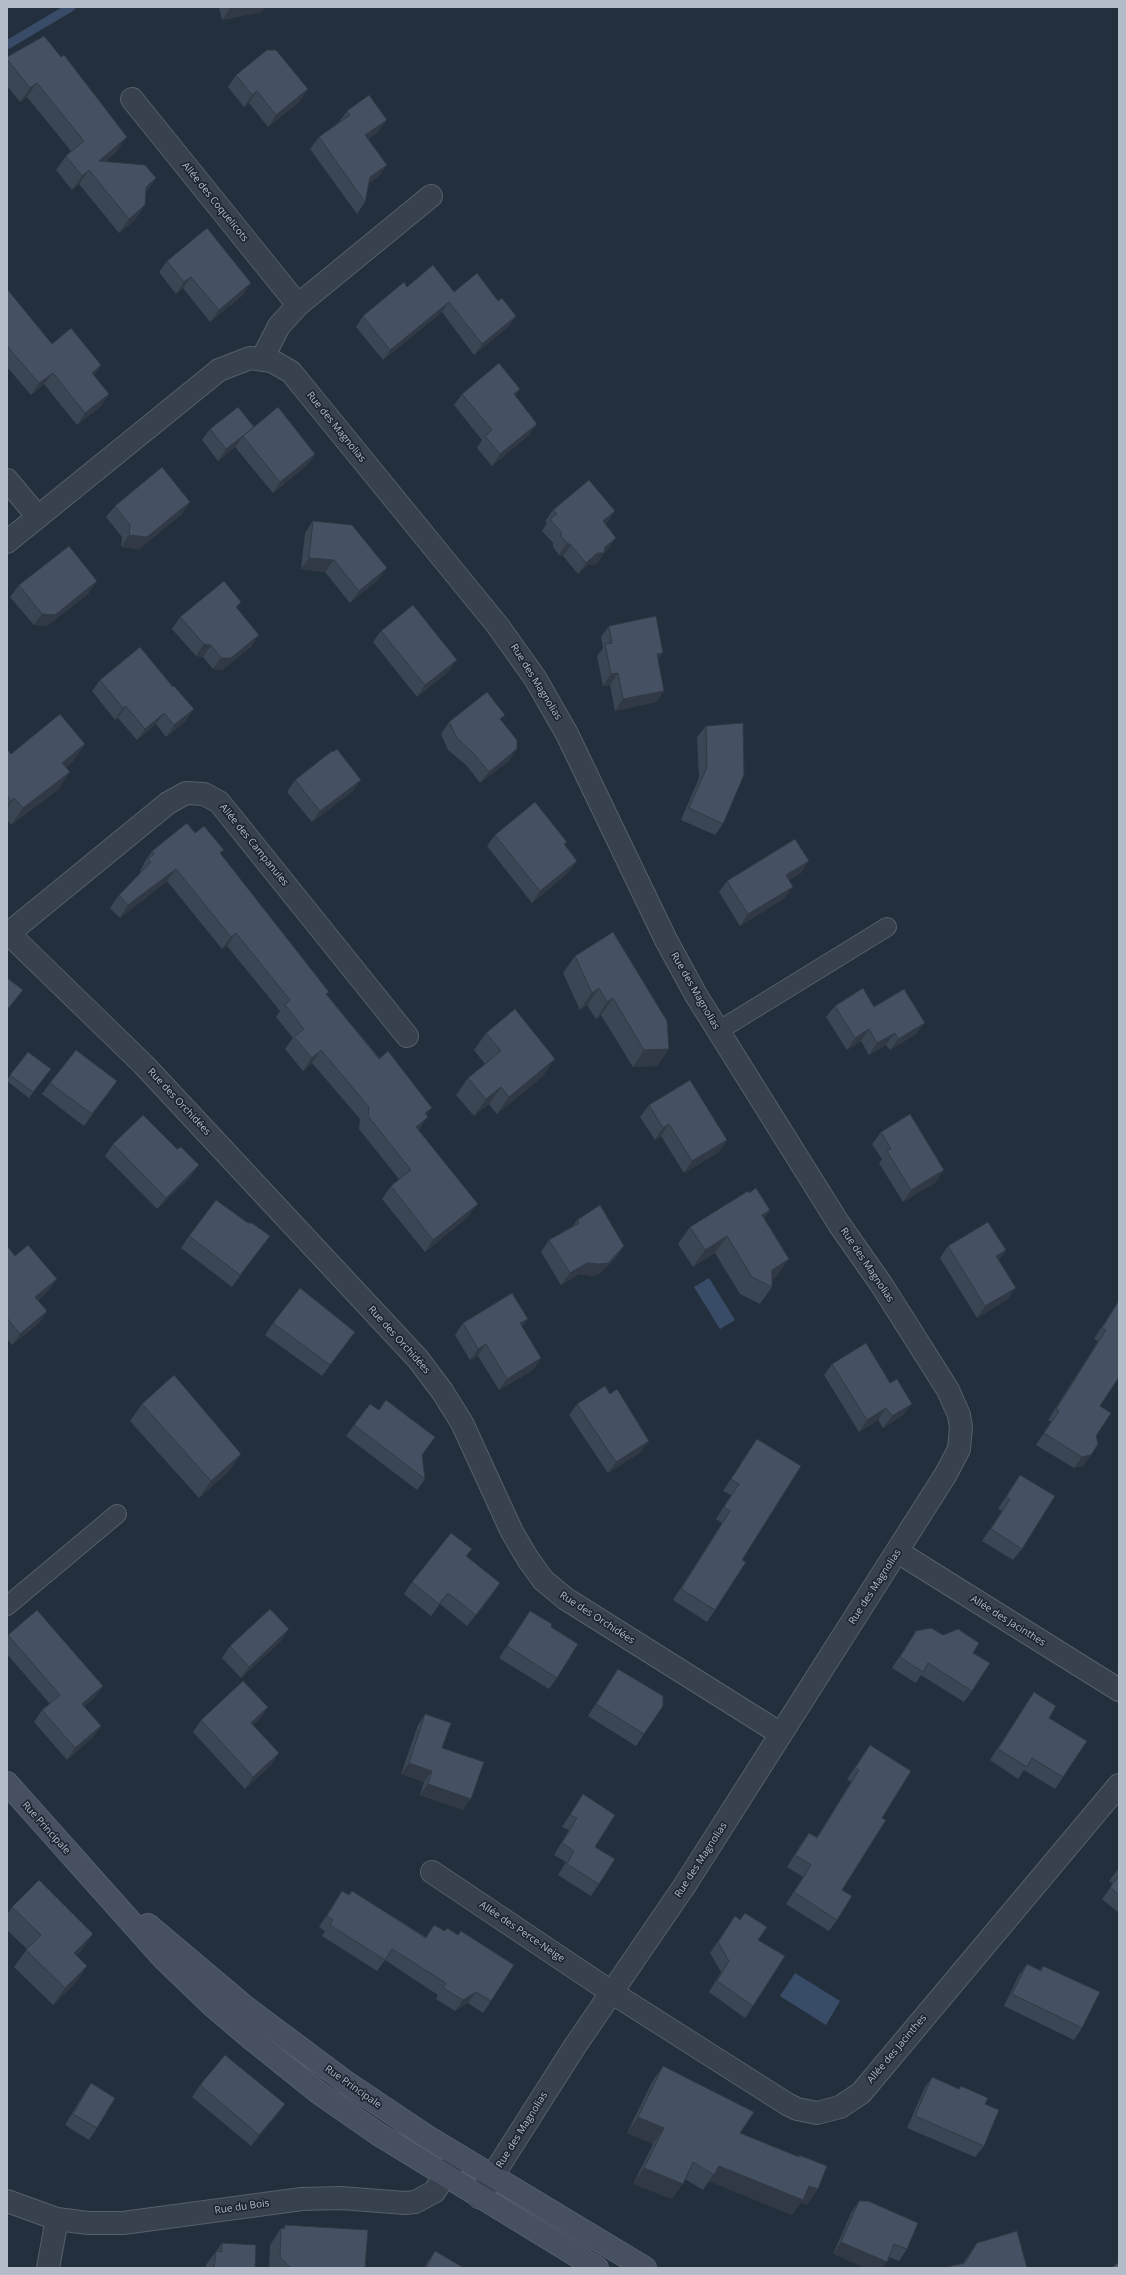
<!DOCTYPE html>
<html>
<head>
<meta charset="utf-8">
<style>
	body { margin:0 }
	#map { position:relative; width:1126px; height:2275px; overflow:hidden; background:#242f3e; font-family:"Open Sans",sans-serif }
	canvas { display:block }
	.frame { position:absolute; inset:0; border:8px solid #b4bcc9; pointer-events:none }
</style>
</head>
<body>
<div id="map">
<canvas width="1126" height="2275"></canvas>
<div class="frame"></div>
</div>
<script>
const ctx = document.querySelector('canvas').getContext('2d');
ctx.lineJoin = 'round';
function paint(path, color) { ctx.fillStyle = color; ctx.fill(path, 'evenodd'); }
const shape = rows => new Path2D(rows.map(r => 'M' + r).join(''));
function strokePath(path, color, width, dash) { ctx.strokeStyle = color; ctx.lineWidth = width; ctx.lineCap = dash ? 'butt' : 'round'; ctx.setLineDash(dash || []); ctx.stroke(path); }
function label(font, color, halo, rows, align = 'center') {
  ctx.font = font + ' "Open Sans",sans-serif'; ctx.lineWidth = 3.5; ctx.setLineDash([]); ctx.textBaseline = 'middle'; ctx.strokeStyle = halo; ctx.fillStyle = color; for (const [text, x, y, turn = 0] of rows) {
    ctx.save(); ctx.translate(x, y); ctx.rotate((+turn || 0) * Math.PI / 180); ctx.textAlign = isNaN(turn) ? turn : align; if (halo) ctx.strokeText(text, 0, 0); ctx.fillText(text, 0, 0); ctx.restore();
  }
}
paint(shape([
	[709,1278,735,1320,720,1329,694,1287],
	[795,1973,840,2001,826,2025,780,1996]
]), '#394c67');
strokePath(shape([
	[7,45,71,7]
]), '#394c67', 9);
const lane = shape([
	[718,1031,887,927],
	[7,1606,117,1514]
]);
const street = shape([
	[132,99,298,305],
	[262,359,279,326,298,305,431,196],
	[7,480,38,517],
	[7,542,219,370,250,358,272,361,291,372,498,626,535,678,567,734,666,940,696,995,839,1224,881,1284,948,1390,959,1415,961,1427,959,1449,946,1474,685,1885,575,2046,479,2197],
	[7,932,144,1065,418,1359,442,1391,462,1423,512,1532,528,1559,543,1580,566,1599,781,1734],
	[9,933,168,803,186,793,204,794,219,802,407,1036],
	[898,1552,1119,1690],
	[432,1872,611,1992,787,2104,797,2109,817,2113,840,2107,861,2093,1119,1785],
	[7,2201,57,2219,88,2223,123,2223,302,2199,341,2198,405,2203,415,2202,434,2192,456,2159],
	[48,2268,57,2219]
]);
const secondary = shape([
	[7,1783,163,1958,213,2006,253,2040,319,2093,378,2134,597,2268],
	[148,1925,244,2006,347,2083,426,2136,645,2268]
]);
strokePath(lane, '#565f6c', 20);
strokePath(street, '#565f6c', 24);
strokePath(secondary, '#565f6c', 24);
strokePath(lane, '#38414e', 18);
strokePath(street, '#38414e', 22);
strokePath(secondary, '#465061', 22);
paint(shape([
	[219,7,265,7,261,12,222,20],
	[7,57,117,151,105,162,146,193,135,220,119,233,79,184,72,190,56,170,66,156,71,151,27,97,20,102,7,86],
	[236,75,300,101,268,127,249,103,244,107,228,87],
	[347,111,378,132,368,139,379,176,368,184,365,202,357,214,310,149,319,137,339,122],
	[167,261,243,295,210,322,183,288,176,294,159,272],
	[407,287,454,292,498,301,516,316,509,326,474,355,442,312,383,360,356,327,363,316],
	[7,289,52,344,101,365,94,376,109,394,101,406,77,425,44,384,31,395,7,367],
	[462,394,515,396,537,424,529,435,492,466,477,448,482,440,454,405],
	[254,427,315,454,307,465,273,493,235,447,236,446,218,461,202,440,210,429],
	[190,502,182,514,139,549,121,547,122,537,106,517,115,506],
	[553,510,607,523,605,524,608,549,604,553,596,565,589,564,578,574,563,556,559,555,553,547,553,543,542,531,547,523,545,521],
	[313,521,379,579,350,603,325,572,301,569,305,533],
	[19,585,89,593,47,626,34,625,10,597],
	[241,602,237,608,251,647,222,670,213,669,203,657,196,656,172,629,180,617],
	[609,626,658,660,664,691,656,702,615,711,610,685,603,686,597,656,603,648,601,637],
	[381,631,449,671,417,697,373,642],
	[100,680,186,721,166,737,156,724,137,740,118,718,115,720,92,691],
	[501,720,509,761,480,783,467,766,448,750,441,734,449,722],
	[706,726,723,824,715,835,681,820,699,778,697,737],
	[85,744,73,761,66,767,59,789,11,825,7,820,7,751,11,754],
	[333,752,353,791,312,822,287,792,295,780],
	[495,835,565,845,577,861,569,872,532,903,487,846],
	[152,851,221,854,327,995,427,1115,419,1130,469,1216,425,1252,382,1199,391,1186,399,1179,359,1129,360,1119,312,1063,303,1071,285,1049,293,1038,276,1017,280,1011,227,946,222,949,167,881,120,918,110,908,119,895,141,873,140,871,144,864,144,863],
	[801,873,789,880,785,898,740,926,719,892,727,881],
	[575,956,669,1049,657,1066,633,1067,601,1015,596,1019,587,1005,580,1010,563,973],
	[835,1006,874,1007,916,1034,890,1050,886,1045,869,1055,861,1041,847,1050,826,1017],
	[486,1033,543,1076,497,1114,489,1104,474,1116,456,1095,468,1078,485,1064,474,1050],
	[28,1052,46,1075,29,1098,7,1081,7,1080],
	[50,1083,109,1092,84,1126,42,1094],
	[649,1105,727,1140,719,1152,684,1173,661,1136,655,1140,640,1117],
	[881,1132,936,1182,903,1202,879,1163,882,1159,872,1144],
	[113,1144,190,1177,157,1209,105,1156],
	[749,1193,770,1210,764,1218,777,1276,772,1280,772,1287,760,1304,740,1294,715,1253,693,1267,678,1244,690,1227],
	[577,1220,616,1258,599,1274,591,1276,579,1274,561,1285,541,1252,549,1240,572,1227],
	[189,1236,261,1248,232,1287,181,1248],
	[7,1246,15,1256,49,1290,38,1300,47,1311,39,1323,12,1345,7,1339],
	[948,1246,1006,1250,999,1260,1008,1299,977,1318,940,1258],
	[1118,1302,1100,1406,1096,1436,1083,1466,1074,1468,1036,1445,1051,1422,1048,1420,1098,1341,1094,1339],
	[273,1323,346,1344,322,1376,265,1335],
	[463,1323,522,1327,541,1358,533,1370,499,1390,478,1356,470,1360,455,1335],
	[832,1364,903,1415,883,1428,878,1420,859,1432,824,1375],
	[610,1394,641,1452,608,1473,569,1415,577,1404],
	[142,1404,241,1454,229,1471,199,1498,130,1421],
	[354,1425,422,1455,425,1479,417,1490,346,1436],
	[757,1439,742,1560,715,1610,707,1622,673,1600,722,1523,716,1519,731,1495,723,1491],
	[1020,1475,1022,1549,1013,1560,982,1541,1002,1511,998,1509],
	[467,1556,492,1595,467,1626,440,1604,431,1616,404,1594,412,1582],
	[530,1611,551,1627,557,1678,549,1689,499,1658],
	[916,1631,943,1635,973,1653,972,1691,964,1702,921,1675,916,1683,892,1668],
	[8,1635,103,1686,95,1697,84,1706,101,1726,93,1737,67,1760,34,1722,42,1710,50,1704,7,1654,7,1636],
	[281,1641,241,1678,222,1658,230,1646],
	[618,1669,644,1734,636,1746,588,1716],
	[1034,1692,1049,1718,1063,1777,1055,1789,1024,1770,1018,1779,990,1760,1026,1704],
	[425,1714,442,1748,463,1810,420,1795,424,1782,401,1774,418,1725],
	[260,1719,253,1725,279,1753,271,1765,245,1789,193,1732,201,1720],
	[870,1745,882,1818,842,1890,837,1920,829,1931,786,1904,803,1877,787,1867,801,1844,809,1833,817,1837,851,1782,847,1779],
	[583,1794,595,1847,599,1884,591,1896,558,1875,566,1862,554,1855,569,1830,562,1827],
	[1119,1868,1119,1913,1102,1899,1113,1884,1109,1881],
	[342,1891,348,1895,352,1891,426,1937,434,1925,444,1931,447,1928,491,2001,483,2013,468,2003,455,2011,436,1999,438,1995,385,1960,377,1971,322,1936,325,1931,319,1927],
	[12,1907,81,1951,76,1955,87,1966,75,1983,53,2005,14,1967,27,1949,7,1930,7,1915],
	[745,1913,758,1940,753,2006,745,2018,709,1992,721,1972,710,1953,735,1916,740,1920],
	[1027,1964,1040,1970,1043,1966,1082,2028,1074,2040,1004,2006,1019,1975],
	[663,2066,740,2133,798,2157,799,2155,807,2205,801,2202,792,2215,709,2181,703,2190,685,2179,672,2199,633,2184,653,2144,627,2133,652,2082],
	[932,2077,984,2146,975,2157,907,2128,924,2089],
	[91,2083,97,2128,89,2140,65,2125,83,2095],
	[200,2085,285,2104,277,2115,251,2146,192,2097],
	[859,2201,907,2249,899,2261,889,2257,833,2254,851,2213],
	[285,2225,365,2268,269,2268,270,2245,281,2228,283,2229],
	[222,2243,255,2268,206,2268,206,2265],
	[977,2243,1027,2268,963,2263],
	[435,2251,464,2268,424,2268,427,2263]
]), '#3b4654');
paint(shape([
	[236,7,265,7,261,12,222,20,230,8],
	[37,83,27,97,20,102,30,88],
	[308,89,300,101,268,127,276,115],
	[257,91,249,103,244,107,252,95],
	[387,120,378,132,357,146,365,135],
	[127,137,117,151,92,173,99,161],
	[387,165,379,176,361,189,370,177],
	[89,170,79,184,72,190,82,176],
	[156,178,146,193,136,201,146,187],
	[145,205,135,220,119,233,129,219],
	[191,277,183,288,176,294,184,282],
	[251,283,243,295,210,322,219,310],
	[449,302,442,312,383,360,390,350],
	[516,316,509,326,474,355,482,344],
	[101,365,93,377,92,373],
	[53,373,44,384,31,395,39,383],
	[520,389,512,401,514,394],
	[109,394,101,406,77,425,85,413],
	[537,424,529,435,492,466,500,454],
	[254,427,243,436,236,446,218,461,226,449],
	[315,454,307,465,273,493,280,482],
	[190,502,182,514,139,549,121,547,129,535],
	[615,511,607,523,595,532,603,521],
	[616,538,608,549,603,553,604,553,596,565,589,564,578,574,586,563],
	[567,543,571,545,563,556,559,555],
	[309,558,334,560,325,572,301,569],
	[387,568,379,579,350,603,359,591],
	[97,581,89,593,47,626,34,625,42,614],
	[241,602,233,613,236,607],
	[259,635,251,647,222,670,213,669,221,658],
	[204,644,211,645,203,657,196,656],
	[663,653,655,664,657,654],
	[457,660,449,671,417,697,425,685],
	[618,673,610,685,603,686,611,674],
	[664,691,656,702,615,711,623,699],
	[126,706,118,718,115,720,123,708],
	[194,709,186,721,166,737,174,725],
	[164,713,156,724,137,740,145,729],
	[85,744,73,761,51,780,62,763],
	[517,749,509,761,480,783,489,772],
	[70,772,59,789,11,825,23,808],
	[361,780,353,791,312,822,320,811],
	[14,798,7,808,7,806,11,801],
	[577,861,569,872,532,903,540,891],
	[809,861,801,873,778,887,786,875],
	[176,869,167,881,120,918,128,905],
	[793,887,785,898,740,926,748,914],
	[236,933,227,946,222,949,231,937],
	[599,988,587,1005,580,1010,592,993],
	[613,998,601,1015,596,1019,607,1002],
	[925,1023,916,1034,890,1050,898,1039],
	[869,1029,861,1041,847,1050,855,1038],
	[895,1033,886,1045,869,1055,877,1043],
	[669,1049,657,1066,633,1067,644,1050],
	[321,1050,312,1063,303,1071,312,1058],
	[555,1059,543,1076,497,1114,509,1097],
	[117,1081,109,1092,84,1126,92,1114],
	[501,1087,489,1104,474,1116,486,1099],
	[432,1108,423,1120,425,1113],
	[428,1117,419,1129,408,1140,416,1127],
	[669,1124,661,1136,655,1140,663,1128],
	[727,1140,719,1152,684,1173,692,1161],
	[199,1165,190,1177,157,1209,166,1198],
	[944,1170,936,1182,903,1202,911,1190],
	[478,1204,469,1216,425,1252,433,1240],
	[770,1210,758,1227,762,1215],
	[270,1236,261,1248,232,1287,240,1275],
	[727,1236,715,1253,693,1267,705,1250],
	[624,1246,616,1258,599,1274,591,1276,579,1274,561,1285,570,1273,587,1263],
	[1006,1250,998,1262,996,1256],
	[789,1259,777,1276,765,1284,772,1270],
	[57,1279,49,1290,27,1308,35,1297],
	[1016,1288,1008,1299,977,1318,985,1306],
	[47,1311,39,1323,12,1345,20,1334],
	[528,1319,519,1330,520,1323],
	[486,1344,478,1356,470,1360,478,1349],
	[541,1358,533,1370,499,1390,507,1379],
	[912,1404,903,1415,883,1428,892,1416],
	[886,1408,878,1420,859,1432,867,1420],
	[649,1441,641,1452,608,1473,616,1462],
	[241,1454,229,1471,199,1498,211,1481],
	[1091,1455,1083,1466,1074,1468,1082,1457],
	[500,1583,492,1595,467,1626,476,1615],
	[448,1593,440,1604,431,1616,439,1604],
	[289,1629,281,1641,241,1678,249,1667],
	[103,1686,95,1697,74,1715,82,1704],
	[268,1707,260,1719,243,1735,251,1723],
	[101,1726,93,1737,67,1760,75,1748],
	[279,1753,271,1765,245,1789,253,1777],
	[409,1763,432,1771,424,1782,401,1774],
	[428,1784,471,1799,463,1810,420,1795],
	[93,1934,81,1951,62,1970,74,1953],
	[87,1966,75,1983,53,2005,65,1988],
	[476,1992,468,2003,455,2011,463,2000],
	[285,2104,277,2115,251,2146,259,2135],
	[638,2117,664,2128,653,2144,627,2133],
	[719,2166,809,2186,818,2189,807,2205,801,2202,792,2215,709,2181],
	[644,2168,683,2184,672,2199,633,2184],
	[841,2242,887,2262,882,2268,865,2268,833,2254]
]), '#303945');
const building = shape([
	[44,36,61,57,64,55,127,137,99,161,145,165,156,178,146,187,145,205,129,219,89,170,82,176,66,156,84,141,37,83,30,88,7,59,7,57,44,36],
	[267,50,276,50,308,89,276,115,257,91,252,95,236,75,267,50],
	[369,95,387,120,365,135,387,165,370,177,365,202,319,137,350,115,347,111,369,95],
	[207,228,251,283,219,310,191,277,184,282,167,261,207,228],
	[433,265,454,292,477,273,498,301,502,298,516,316,482,344,449,302,390,350,363,316,404,282,407,287,433,265],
	[7,289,52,344,71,328,101,365,92,373,109,394,85,413,53,373,39,383,7,346,7,289],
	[499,363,520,389,514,394,537,424,500,454,485,436,492,430,462,394,499,363],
	[238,407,254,427,226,449,210,429,238,407],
	[278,407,315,454,280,482,243,436,278,407],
	[162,467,190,502,147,537,129,535,130,525,115,506,162,467],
	[589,480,615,511,603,521,616,538,605,547,604,553,597,553,586,563,571,545,567,543,561,536,561,532,550,519,557,514,553,510,589,480],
	[313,521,352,525,387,568,359,591,334,560,309,558,313,521],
	[69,546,97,581,55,615,42,614,19,585,69,546],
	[224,581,241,602,236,607,259,635,231,658,221,658,211,645,204,644,180,617,224,581],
	[413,605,457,660,425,685,381,631,413,605],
	[656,616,663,653,657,654,664,691,623,699,618,673,611,674,605,644,612,643,609,626,656,616],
	[140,647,173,687,174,686,194,709,174,725,164,713,145,729,126,706,123,708,100,680,140,647],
	[487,692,505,715,500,719,517,740,517,749,489,772,475,755,457,738,449,722,487,692],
	[60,714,85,744,62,763,70,772,23,808,14,798,11,801,7,796,7,751,8,750,11,754,60,714],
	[743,723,744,775,723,824,689,808,707,767,706,726,743,723],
	[337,749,361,780,320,811,295,780,332,751,333,752,337,749],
	[535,802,567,842,564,844,577,861,540,891,495,835,535,802],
	[187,823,195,833,204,826,224,850,220,853,329,992,326,994,379,1059,388,1051,432,1108,425,1113,428,1117,416,1127,478,1204,433,1240,391,1186,411,1170,368,1116,369,1107,321,1050,312,1058,294,1037,304,1029,285,1005,290,1000,236,933,231,937,176,869,128,905,119,895,151,862,148,859,154,854,152,851,187,823],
	[795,839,809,861,786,875,793,887,748,914,727,881,795,839],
	[613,932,667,1021,669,1049,644,1050,613,998,607,1002,599,988,592,993,575,956,613,932],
	[7,978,23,990,7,1010,7,978],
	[863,988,874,1007,904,989,925,1023,898,1039,895,1033,877,1043,869,1029,855,1038,835,1006,863,988],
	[515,1009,555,1059,509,1097,501,1087,486,1099,468,1078,501,1051,486,1033,515,1009],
	[76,1050,117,1081,92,1114,50,1083,76,1050],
	[28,1052,51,1069,33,1092,10,1075,28,1052],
	[690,1080,727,1140,692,1161,669,1124,663,1128,649,1105,690,1080],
	[910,1114,944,1170,911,1190,887,1151,891,1149,881,1132,910,1114],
	[143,1115,177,1149,181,1147,199,1165,166,1198,113,1144,143,1115],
	[756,1188,770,1210,762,1215,789,1259,772,1270,772,1287,752,1277,727,1236,705,1250,690,1227,748,1191,749,1193,756,1188],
	[216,1200,248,1223,252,1223,270,1236,240,1275,189,1236,216,1200],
	[600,1205,624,1246,608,1263,599,1264,587,1263,570,1273,549,1240,579,1223,577,1220,600,1205],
	[988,1222,1006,1250,996,1256,1016,1288,985,1306,948,1246,988,1222],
	[28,1245,57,1279,35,1297,47,1311,20,1334,7,1318,7,1246,15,1256,28,1245],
	[300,1288,355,1332,330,1365,273,1323,300,1288],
	[512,1293,528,1319,520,1323,541,1358,507,1379,486,1344,478,1349,463,1323,512,1293],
	[1118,1302,1119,1303,1119,1377,1100,1406,1111,1413,1096,1436,1098,1444,1091,1455,1082,1457,1044,1433,1059,1411,1056,1409,1106,1330,1102,1328,1118,1302],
	[866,1343,890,1383,897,1379,912,1404,892,1416,886,1408,867,1420,832,1364,866,1343],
	[174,1375,241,1454,211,1481,142,1404,174,1375],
	[605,1386,610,1394,617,1389,649,1441,616,1462,577,1404,605,1386],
	[386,1400,435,1437,422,1455,425,1479,354,1425,370,1404,379,1410,386,1400],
	[757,1439,801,1466,742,1560,746,1562,715,1610,681,1589,730,1511,724,1507,739,1484,731,1479,757,1439],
	[1020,1475,1055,1496,1022,1549,991,1529,1010,1499,1006,1497,1020,1475],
	[451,1533,472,1549,466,1556,500,1583,476,1615,448,1593,439,1604,412,1582,451,1533],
	[270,1609,289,1629,249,1667,230,1646,270,1609],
	[37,1610,103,1686,82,1704,101,1726,75,1748,42,1710,60,1695,8,1635,37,1610],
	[530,1611,552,1624,551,1627,578,1644,557,1678,507,1646,530,1611],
	[931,1628,943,1635,958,1629,979,1643,973,1653,990,1663,972,1691,928,1663,923,1672,900,1657,916,1631,931,1628],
	[618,1669,663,1696,663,1706,644,1734,596,1704,618,1669],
	[243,1681,268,1707,251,1723,279,1753,253,1777,201,1720,243,1681],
	[1034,1692,1056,1706,1049,1718,1087,1741,1063,1777,1032,1758,1027,1767,998,1749,1034,1692],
	[425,1714,451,1723,442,1748,484,1762,471,1799,428,1784,432,1771,409,1763,425,1714],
	[870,1745,911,1771,882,1818,886,1820,842,1890,852,1896,837,1920,794,1892,811,1865,795,1855,809,1833,817,1838,859,1770,855,1768,870,1745],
	[583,1794,615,1815,595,1847,615,1859,599,1884,567,1864,574,1851,562,1843,577,1818,570,1815,583,1794],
	[1119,1876,1119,1895,1110,1887,1119,1876],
	[39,1880,93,1934,74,1953,87,1966,65,1988,26,1950,41,1935,12,1907,39,1880],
	[342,1891,349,1895,352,1891,426,1938,434,1925,445,1931,447,1928,458,1935,461,1931,514,1965,491,2001,476,1992,463,2000,443,1988,446,1983,392,1949,385,1960,330,1925,333,1920,327,1916,342,1891],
	[745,1913,767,1927,758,1940,785,1956,753,2006,717,1981,729,1961,718,1942,735,1916,740,1920,745,1913],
	[1027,1964,1041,1971,1043,1966,1100,1992,1082,2028,1012,1994,1027,1964],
	[225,2055,285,2104,259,2135,200,2085,225,2055],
	[663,2066,754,2112,740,2133,799,2157,799,2155,827,2166,818,2189,809,2186,803,2200,719,2166,714,2175,693,2162,683,2184,644,2168,664,2128,638,2117,663,2066],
	[932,2077,959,2089,961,2086,988,2098,985,2104,999,2110,984,2146,915,2116,932,2077],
	[91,2083,115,2098,97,2128,73,2114,91,2083],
	[859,2201,868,2201,918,2223,907,2249,894,2244,887,2262,841,2242,859,2201],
	[285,2225,368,2230,365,2268,291,2268,280,2257,281,2228,285,2229,285,2225],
	[1017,2231,1027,2268,943,2268,965,2263,977,2243,1017,2231],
	[222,2243,256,2245,255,2268,214,2268,216,2251,222,2252,222,2243],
	[435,2251,464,2268,426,2268,435,2251],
	[1119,2262,1119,2268,1111,2268,1119,2262]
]);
paint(building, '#455162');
strokePath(building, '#303945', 1);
label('10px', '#b4bcc9', '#1d2633', [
	["Allée des Coquelicots",215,202,51],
	["Rue des Magnolias",336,427,51],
	["Rue des Magnolias",536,682,58],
	["Allée des Campanules",254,845,51],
	["Rue des Magnolias",695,991,60],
	["Rue des Orchidées",179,1102,47],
	["Rue des Magnolias",867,1265,56],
	["Rue des Orchidées",399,1340,48],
	["Rue des Magnolias",875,1587,-57],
	["Rue des Orchidées",597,1618,33],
	["Allée des Jacinthes",1008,1621,32],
	["Rue Principale",46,1828,48],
	["Rue des Magnolias",701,1860,-57],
	["Allée des Perce-Neige",522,1932,34],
	["Allée des Jacinthes",897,2049,-50],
	["Rue Principale",353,2087,35],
	["Rue des Magnolias",522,2130,-58],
	["Rue du Bois",242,2207,-8]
]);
</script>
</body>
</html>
